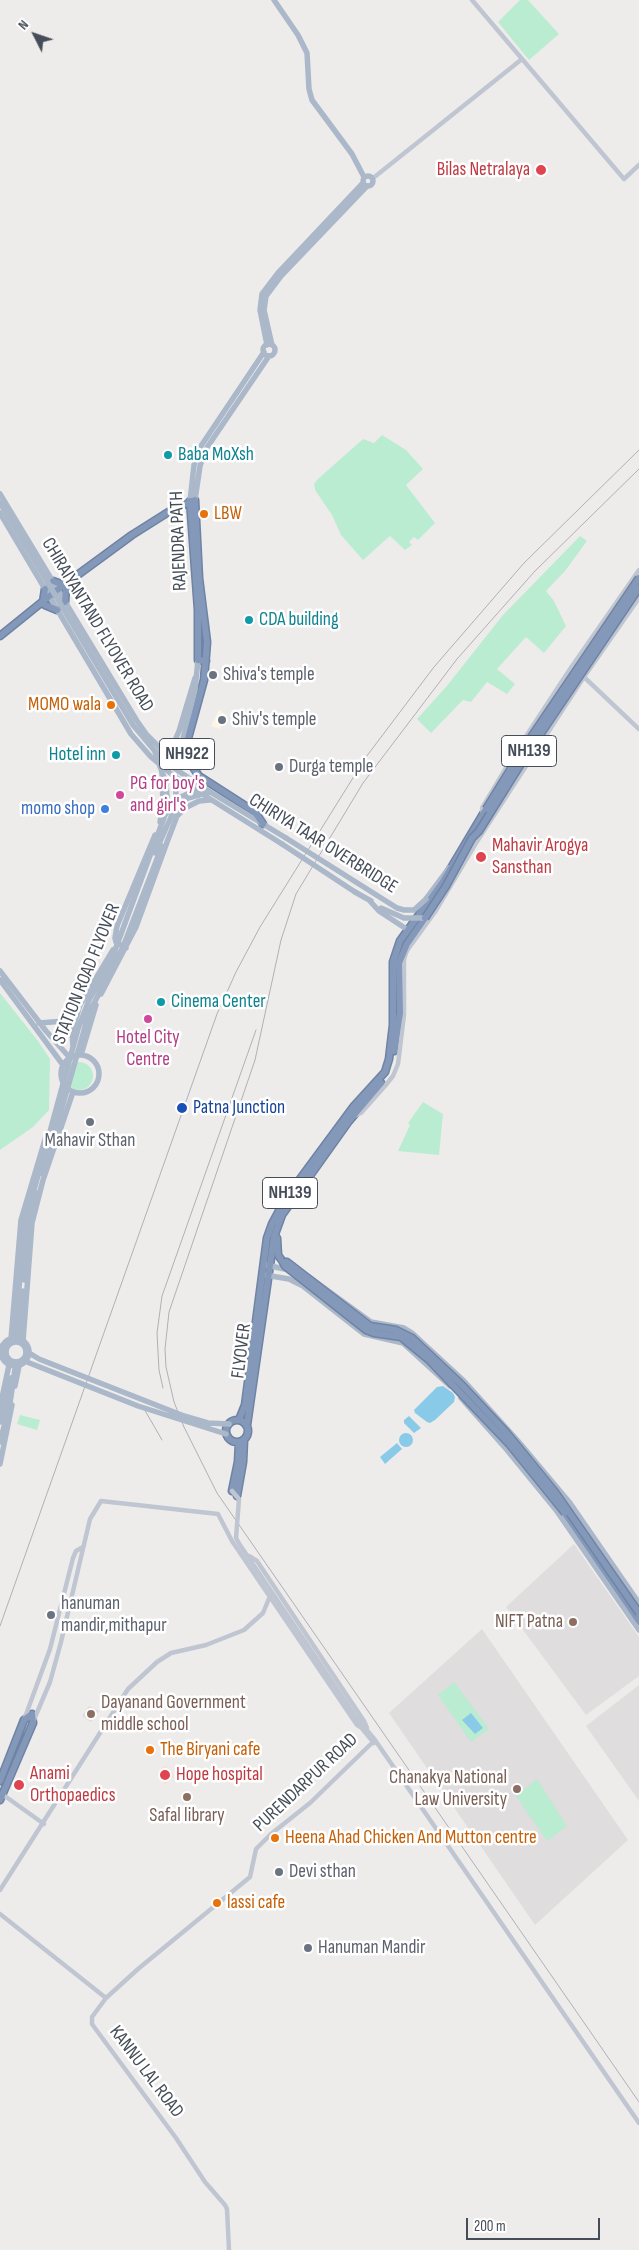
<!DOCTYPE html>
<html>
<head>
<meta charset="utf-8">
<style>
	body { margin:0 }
	#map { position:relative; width:639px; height:2250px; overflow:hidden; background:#eeeceb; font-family:"Sofia Sans Condensed",sans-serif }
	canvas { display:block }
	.north { position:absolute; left:10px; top:10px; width:50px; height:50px; -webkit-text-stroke:4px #fff; paint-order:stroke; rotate:311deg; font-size:14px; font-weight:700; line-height:20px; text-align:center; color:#454d58 }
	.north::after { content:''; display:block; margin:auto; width:18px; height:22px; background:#454d58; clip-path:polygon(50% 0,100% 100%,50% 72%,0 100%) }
	.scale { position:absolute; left:466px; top:2218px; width:134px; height:22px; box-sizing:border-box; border:2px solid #454d58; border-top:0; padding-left:6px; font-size:15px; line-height:18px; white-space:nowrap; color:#454d58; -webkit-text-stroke:4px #fff; paint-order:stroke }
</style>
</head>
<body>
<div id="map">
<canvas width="639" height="2250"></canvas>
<div class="north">N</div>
<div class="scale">200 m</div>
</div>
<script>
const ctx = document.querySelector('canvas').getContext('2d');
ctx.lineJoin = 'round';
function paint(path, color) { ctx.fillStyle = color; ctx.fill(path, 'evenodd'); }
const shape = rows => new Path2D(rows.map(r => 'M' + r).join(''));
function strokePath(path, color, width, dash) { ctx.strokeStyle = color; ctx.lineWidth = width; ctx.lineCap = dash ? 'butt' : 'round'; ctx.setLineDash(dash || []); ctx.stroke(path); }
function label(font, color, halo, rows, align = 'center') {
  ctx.font = font + ' "Sofia Sans Condensed",sans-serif'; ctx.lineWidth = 5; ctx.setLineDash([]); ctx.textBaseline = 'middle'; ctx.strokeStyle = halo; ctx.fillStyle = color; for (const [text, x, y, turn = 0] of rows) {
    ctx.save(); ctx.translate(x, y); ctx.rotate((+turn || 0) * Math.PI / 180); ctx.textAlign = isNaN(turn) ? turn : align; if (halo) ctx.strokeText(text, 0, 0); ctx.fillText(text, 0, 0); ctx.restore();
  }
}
paint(shape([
	[219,710,227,715,220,729,211,726]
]), '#faf6e3');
paint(shape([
	[574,1544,639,1637,639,1676,586,1715,506,1607],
	[482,1629,628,1840,535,1925,389,1713],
	[639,1685,639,1801,586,1726],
	[89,1706,99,1711,91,1722,82,1716]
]), '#dfdddd');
paint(shape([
	[165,1765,175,1776,165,1785,156,1774]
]), '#f9e0db');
paint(shape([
	[520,0,528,0,559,34,529,60,498,22],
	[382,435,406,450,423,469,406,485,435,523,418,540,414,537,409,542,412,545,405,550,390,536,363,560,341,535,332,515,315,490,314,484,318,479,363,439,374,443],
	[580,536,587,541,565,571,546,591,554,601,566,626,544,653,526,637,497,669,515,684,507,694,487,682,471,702,463,700,431,733,417,719,446,687,503,615],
	[0,993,38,1041,50,1059,49,1110,33,1127,0,1150],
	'65 1076a14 14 0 1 1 28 0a14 14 0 1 1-28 0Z',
	[423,1102,443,1114,439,1155,398,1151,410,1125,408,1123],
	[20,1415,40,1420,37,1430,17,1424],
	[454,1682,489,1729,471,1742,438,1695],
	[537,1779,567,1826,547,1841,516,1796]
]), '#baecd2');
paint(shape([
	[443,1386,453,1393,455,1397,454,1402,435,1420,430,1423,427,1422,415,1413,414,1410,437,1387],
	[409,1416,421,1428,414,1433,404,1423,404,1420],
	'399 1440a7 7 0 1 1 14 0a7 7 0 1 1-14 0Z',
	[397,1443,402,1449,385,1464,380,1457],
	[471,1713,483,1728,475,1734,462,1720]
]), '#88cae8');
const highway = shape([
	[190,501,198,610,198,660,206,661],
	[53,581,64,585],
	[43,602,45,589],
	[65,602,66,588],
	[45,605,57,610],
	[0,636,57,590,132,535,170,511,195,500,199,578,207,642,204,680,187,742,188,760,199,776,255,812,263,824],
	[394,1051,400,1013,399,963,407,944,425,918],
	[277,1238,278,1255,283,1262],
	'226 1431a11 11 0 1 1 22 0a11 11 0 1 1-22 0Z',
	[239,1420,245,1405,267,1238,272,1224,286,1198,354,1106,385,1072,389,1059,393,1025,393,962,400,941,442,883,486,809],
	[247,1425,274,1237,282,1215,349,1121,381,1083],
	[232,1491,238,1462,239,1443],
	[237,1496,243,1462,244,1440],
	[565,1513,639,1621],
	[0,1781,24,1720,32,1714,33,1723,0,1800]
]);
strokePath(highway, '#6f84a5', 9);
strokePath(shape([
	[472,0,624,179,639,165],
	[372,179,522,59],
	[584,677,639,729],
	[483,814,482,808,515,753,570,669,639,570],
	[354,1116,361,1113,385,1086,393,1076,398,1064,404,1015,404,960,406,952,435,912,476,843,584,677,639,598],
	[245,1558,249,1556,257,1561,364,1721,367,1728],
	[356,1717,375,1740,639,2123],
	[24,1720,50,1649,73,1558,76,1551,83,1547],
	[33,1722,50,1682,61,1642,90,1519,101,1501,218,1514,232,1541,357,1725,360,1727],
	[360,1726,374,1743],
	[2,1794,44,1824],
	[0,1890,128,1689,157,1662,171,1653,206,1645,244,1630,263,1613,270,1596],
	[0,1914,106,1998],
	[229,2250,227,2209,225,2205,205,2182,176,2138,100,2035,92,2024,92,2017,106,1998,138,1969,250,1877,256,1849,271,1834,310,1803,375,1740]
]), '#bfc6d1', 4.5);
strokePath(shape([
	[274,0,298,35,307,53,309,89,312,100,352,154,364,177],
	'363 181a5 5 0 1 1 10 0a5 5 0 1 1-10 0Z',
	'263 350a6 6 0 1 1 12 0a6 6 0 1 1-12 0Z',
	[267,345,260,310,262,294,278,273,363,183],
	[272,345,264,310,266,296,281,276,367,186],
	[0,494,137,721,147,735,177,765],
	[195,500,200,466,206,449,269,356],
	[190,501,194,465,201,446,264,352],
	[0,513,131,734,151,757,175,777,282,844],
	[167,759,179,731,195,678],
	[176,767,195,690,198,660],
	[175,776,177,816],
	[202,787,286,838],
	[160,822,163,806,162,772],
	[169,837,177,816,185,808,199,801,210,800],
	[355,892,371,901],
	[426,899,449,868],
	[369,900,379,911,408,930],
	[126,948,116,942,115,938,117,926,155,835],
	[0,971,46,1031,70,1058],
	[0,980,63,1065],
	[101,994,136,927,170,834],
	[39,1023,65,1021,77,1016],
	[73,1046,72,1032,80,1005,113,950],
	[81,1055,96,1005],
	'61 1074a19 19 0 1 1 38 0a19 19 0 1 1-38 0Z',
	[266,1265,289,1270],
	[265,1275,289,1279,303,1286,364,1334,403,1343,450,1386],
	[309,1277,371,1322,404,1328,412,1333,464,1381,518,1441,570,1503,639,1603],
	'1 1352a14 14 0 1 1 28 0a14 14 0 1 1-28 0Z',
	[11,1339,21,1220,47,1133],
	[23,1341,32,1223,43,1180,73,1092],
	'6 1352a10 10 0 1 1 20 0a10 10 0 1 1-20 0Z',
	[15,1386,19,1366],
	[461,1398,507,1450,556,1510,639,1630],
	[0,1407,9,1365],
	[0,1464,12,1405]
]), '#abb8ca', 5.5);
strokePath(highway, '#8499ba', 6);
strokePath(shape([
	[639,469,535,571,457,659,363,783,296,894,281,940,255,1060,169,1312,165,1349,166,1367,174,1402,184,1427,217,1493,639,2102],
	[163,1388,159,1370,157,1333,162,1296,256,1030],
	[143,1407,162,1440],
	[0,1626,217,1014,236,972,260,927,366,757,434,667,524,563,639,450]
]), '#aeb0b6', 1);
const highwayBridge = shape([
	[486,809,523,749,639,578],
	[425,918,446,886,472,838,479,831,527,754,639,588],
	[283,1262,287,1262,370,1326,396,1330,412,1338,461,1384,506,1432,555,1492,639,1613],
	[283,1262,285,1266,366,1330,374,1333,401,1337,429,1360,510,1445,565,1513]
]);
strokePath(highwayBridge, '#6f84a5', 9, []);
strokePath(shape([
	[232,1491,239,1499,236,1538,240,1545,356,1717]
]), '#bfc6d1', 4.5);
strokePath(shape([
	[0,503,133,725,154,750,171,766,202,787],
	[155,752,166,783,168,810],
	[286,838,397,908,404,910,414,910,426,899],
	[282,844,355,892],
	[155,853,175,808,188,798,210,792],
	[381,908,404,918,425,918],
	[43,1174,89,1013,123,947,162,846],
	[24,1280,29,1221,37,1193],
	[14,1341,25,1223,78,1029,89,1000,111,961,165,815,179,798,202,787],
	[19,1342,23,1291],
	[0,1346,6,1348],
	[26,1351,39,1359,184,1416,208,1423,229,1424],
	[22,1360,138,1406,226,1434],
	[0,1422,10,1378],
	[0,1442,10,1403,16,1362]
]), '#abb8ca', 5.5);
strokePath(highwayBridge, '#8499ba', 6);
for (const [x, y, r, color] of [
	[541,170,6,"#e0444e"],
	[168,455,5,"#0f9aa8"],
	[204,514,5,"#e8710a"],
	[249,620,5,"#0f9aa8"],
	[213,675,5,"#6b7280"],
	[111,705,5,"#e8710a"],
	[222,720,5,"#6b7280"],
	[116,755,5,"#0f9aa8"],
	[279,767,5,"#6b7280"],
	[120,795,5,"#d1479c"],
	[105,809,5,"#3f7fe0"],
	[481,857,6,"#e0444e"],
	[161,1002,5,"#0f9aa8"],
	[148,1019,5,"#d1479c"],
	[182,1108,6,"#1a4fb4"],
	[90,1122,5,"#6b7280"],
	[51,1615,5,"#6b7280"],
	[573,1622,5,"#8d6e63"],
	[91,1714,5,"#8d6e63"],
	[150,1750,5,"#e8710a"],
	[165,1775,6,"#e0444e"],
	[19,1785,6,"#e0444e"],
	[517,1789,5,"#8d6e63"],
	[187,1797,5,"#8d6e63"],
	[275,1838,5,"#e8710a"],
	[279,1872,5,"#6b7280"],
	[217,1903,5,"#e8710a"],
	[308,1948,5,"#6b7280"]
]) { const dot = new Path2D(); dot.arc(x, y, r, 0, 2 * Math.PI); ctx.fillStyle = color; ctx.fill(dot); strokePath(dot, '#fff', 2); }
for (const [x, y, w] of [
	[529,751,55],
	[187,754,55],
	[290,1193,55]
]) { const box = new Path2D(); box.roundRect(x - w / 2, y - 15.5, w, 31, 4); ctx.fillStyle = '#fff'; ctx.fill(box); strokePath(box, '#454d58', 1); }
label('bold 18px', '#454d58', null, [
	["NH139",529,751],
	["NH922",187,754],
	["NH139",290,1193]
]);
label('19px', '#be3a42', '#fff', [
	["Bilas Netralaya",530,170,"right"],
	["Mahavir Arogya",492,846],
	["Sansthan",492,868],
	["Anami",30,1774],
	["Orthopaedics",30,1796],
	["Hope hospital",176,1775]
], 'left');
label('19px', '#0d838f', '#fff', [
	["Baba MoXsh",178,455],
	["CDA building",259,620],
	["Hotel inn",106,755,"right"],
	["Cinema Center",171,1002]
], 'left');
label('19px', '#c56008', '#fff', [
	["LBW",214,514],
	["MOMO wala",101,705,"right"],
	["The Biryani cafe",160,1750],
	["Heena Ahad Chicken And Mutton centre",285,1838],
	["lassi cafe",227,1903]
], 'left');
label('19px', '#454d58', '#fff', [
	["RAJENDRA PATH",179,541,-92],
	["CHIRAIYANTAND FLYOVER ROAD",97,625,59],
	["CHIRIYA TAAR OVERBRIDGE",323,844,32],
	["STATION ROAD FLYOVER",87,974,-68],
	["FLYOVER",242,1351,-83],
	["PURENDARPUR ROAD",306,1783,-43],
	["KANNU LAL ROAD",146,2072,53]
]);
label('19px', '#5b616d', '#fff', [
	["Shiva's temple",223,675],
	["Shiv's temple",232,720],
	["Durga temple",289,767],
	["Mahavir Sthan",90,1141,"center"],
	["hanuman",61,1604],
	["mandir,mithapur",61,1626],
	["Devi sthan",289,1872],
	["Hanuman Mandir",318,1948]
], 'left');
label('19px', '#b23c85', '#fff', [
	["PG for boy's",130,784],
	["and girl's",130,806],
	["Hotel City",148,1038,"center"],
	["Centre",148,1060,"center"]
], 'left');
label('19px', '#366cbe', '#fff', [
	["momo shop",95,809]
], 'right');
label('19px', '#164399', '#fff', [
	["Patna Junction",193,1108]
], 'left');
label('19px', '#785e54', '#fff', [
	["NIFT Patna",563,1622],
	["Dayanand Government",101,1703,"left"],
	["middle school",101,1725,"left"],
	["Chanakya National",507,1778],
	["Law University",507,1800],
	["Safal library",187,1816,"center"]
], 'right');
</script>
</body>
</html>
